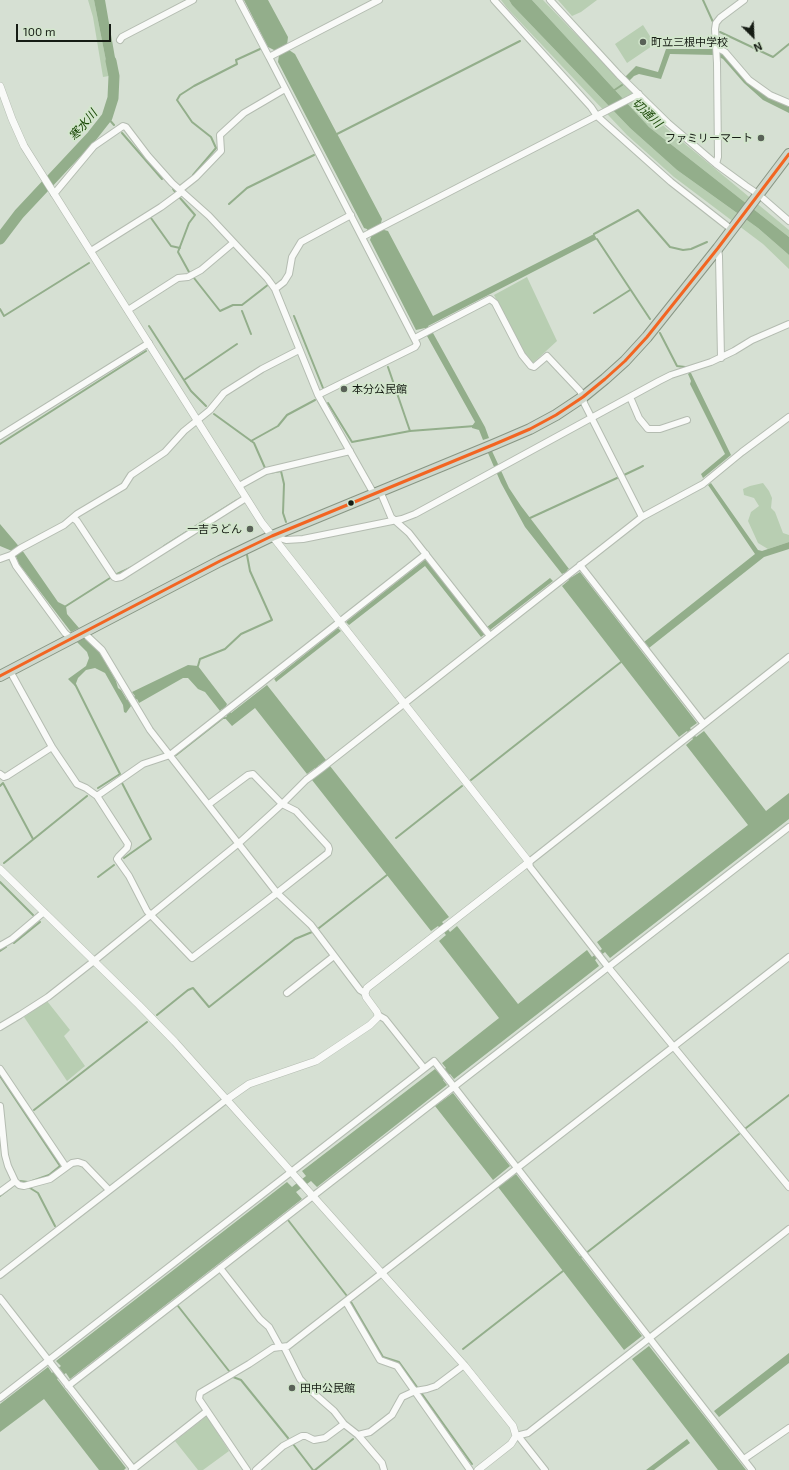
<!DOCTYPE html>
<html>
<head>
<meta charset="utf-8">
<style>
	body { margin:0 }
	#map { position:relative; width:789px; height:1470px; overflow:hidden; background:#d6e0d3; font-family:"Exo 2",sans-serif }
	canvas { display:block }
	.north { position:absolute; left:733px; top:16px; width:40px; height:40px; -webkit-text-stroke:3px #d3e6cd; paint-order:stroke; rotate:156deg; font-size:11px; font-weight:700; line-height:16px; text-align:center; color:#161c14 }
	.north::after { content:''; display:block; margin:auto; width:14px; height:18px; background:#161c14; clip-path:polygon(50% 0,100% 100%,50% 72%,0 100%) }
	.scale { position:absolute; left:16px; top:24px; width:95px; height:18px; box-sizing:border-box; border:2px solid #161c14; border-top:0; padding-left:5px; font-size:12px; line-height:14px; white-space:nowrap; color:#161c14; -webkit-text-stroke:3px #d3e6cd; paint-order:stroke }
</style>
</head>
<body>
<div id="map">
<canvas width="789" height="1470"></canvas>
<div class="north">N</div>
<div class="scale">100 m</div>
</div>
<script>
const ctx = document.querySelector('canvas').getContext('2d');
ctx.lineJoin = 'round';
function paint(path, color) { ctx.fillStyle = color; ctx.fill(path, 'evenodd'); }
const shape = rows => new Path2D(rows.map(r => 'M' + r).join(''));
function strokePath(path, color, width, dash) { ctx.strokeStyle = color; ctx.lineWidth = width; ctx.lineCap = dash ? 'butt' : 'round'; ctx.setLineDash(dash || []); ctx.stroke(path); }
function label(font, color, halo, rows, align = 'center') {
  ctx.font = font + ' "Exo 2","Noto Sans JP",sans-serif'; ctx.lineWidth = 4; ctx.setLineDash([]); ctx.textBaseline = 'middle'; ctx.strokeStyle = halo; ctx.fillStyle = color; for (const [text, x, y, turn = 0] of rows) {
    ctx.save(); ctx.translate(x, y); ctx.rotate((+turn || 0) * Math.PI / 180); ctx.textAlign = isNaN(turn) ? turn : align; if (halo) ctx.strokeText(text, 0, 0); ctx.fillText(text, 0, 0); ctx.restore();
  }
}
paint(shape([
	[88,0,94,0,109,76,103,77,93,17],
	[501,0,509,0,512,5,630,128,677,170,758,228,789,255,789,269,763,244,674,177,627,135,507,8],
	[532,0,543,0,666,128,789,230,789,237,649,127],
	[558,0,597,0,581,12,572,16],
	[643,25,655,44,627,63,615,44],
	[527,277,557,341,533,363,523,352,494,295],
	[763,483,769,491,772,498,771,508,775,512,783,533,789,535,789,542,768,549,758,543,748,521,751,512,759,506,754,498,744,495,743,489,750,486],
	[47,1001,70,1030,64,1036,85,1066,67,1081,24,1017],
	[207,1416,229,1451,203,1470,198,1470,175,1441]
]), '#b8ceb2');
paint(shape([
	[94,0,105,0,118,75,109,76],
	[244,0,268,0,288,37,287,45,289,50,295,54,382,219,381,223,384,230,388,231,433,316,594,234,597,239,428,326,432,333,433,333,485,427,489,438,483,440,479,430,472,428,472,426,475,422,427,336,428,335,425,328,416,330,370,240,371,237,367,229,364,228,278,62,279,55,276,51,268,47],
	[509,0,532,0,649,127,789,237,789,255,758,228,677,170,630,128,512,5],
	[666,49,718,49,723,52,748,82,767,97,789,105,789,113,763,100,744,83,723,59,715,55,670,54,661,79,639,74,634,76,629,81,625,77,636,66,658,72],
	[689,373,691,373,731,455,703,478,701,474,725,454,690,384,691,381,688,374],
	[492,451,509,488,521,506,569,569,567,570,572,577,580,572,697,723,690,728,696,737,704,731,766,811,789,793,789,819,610,958,605,952,595,960,599,966,454,1079,450,1074,443,1080,447,1085,317,1187,311,1181,296,1192,302,1199,70,1379,66,1373,57,1379,126,1468,124,1470,99,1470,44,1399,0,1432,0,1404,48,1367,52,1373,53,1372,61,1366,56,1361,287,1182,292,1187,306,1176,302,1171,435,1069,439,1073,446,1068,442,1063,499,1018,439,941,446,935,438,926,431,931,312,780,319,774,315,768,307,774,255,708,232,726,225,718,227,716,222,709,220,711,205,692,198,689,188,678,183,678,139,703,137,699,130,704,131,706,126,713,124,712,123,705,105,673,95,668,86,670,78,678,75,686,68,679,86,666,89,658,87,652,77,642,85,638,99,651,116,681,118,688,121,690,127,700,135,696,132,692,188,665,198,666,227,704,226,706,231,713,267,685,326,760,318,766,323,771,330,766,449,917,442,922,450,932,457,926,518,1004,587,950,592,957,602,949,597,942,748,825,686,745,693,739,687,731,679,737,562,586,569,580,564,573,562,574,525,527,501,483,488,453],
	[711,483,758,550,762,551,789,542,789,549,764,557,649,648,644,642,755,554,708,485],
	[0,524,22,550,58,602,66,606,67,614,79,628,71,632,19,564,15,554,12,551,0,546],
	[426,559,485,634,481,637,425,566,349,625,346,622],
	[550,578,553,581,490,630,489,628,487,627],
	[338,628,341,631,276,682,275,680,274,679],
	[453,1093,510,1166,493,1180,435,1106],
	[516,1174,642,1336,624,1350,498,1187],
	[649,1346,708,1421,746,1470,718,1470,632,1359],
	[789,1353,789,1363,719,1417,714,1411],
	[687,1439,690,1443,654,1470,646,1470]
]), '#93ae8b');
strokePath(shape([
	[703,0,713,22],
	[720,32,773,57,789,44],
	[613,91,622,85],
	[107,117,114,125],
	[122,133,162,179],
	[337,134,520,41],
	[193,175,216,148,211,137,192,122,177,100,180,95,194,86,237,64,236,60,260,49],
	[173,189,175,192],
	[180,198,195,215,189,223,178,252,189,272],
	[229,204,247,188,314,155],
	[151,218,171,246,180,248],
	[594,234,638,210,670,247,683,250,691,249,707,242],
	[597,239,650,319],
	[194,278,220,311,233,305,242,305,269,284],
	[0,309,4,316,89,263],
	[242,311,251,334],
	[594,313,630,290],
	[294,316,323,388],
	[149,326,191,391,206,406],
	[660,333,677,366,685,367],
	[388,367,410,431],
	[184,380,237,344],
	[328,403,352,442,410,431,475,426],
	[214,414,254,443,265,468],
	[251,441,278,426,287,415,315,400],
	[0,444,146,351],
	[269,473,281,471,284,484,283,513,286,522],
	[624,475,643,466],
	[530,518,617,478],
	[164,546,237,500],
	[117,574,132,567],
	[66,606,110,578],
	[198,666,200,659,225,649,241,634,272,620,250,571,247,555],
	[75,684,120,774,98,788],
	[176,755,223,718,225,718],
	[471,780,621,662],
	[122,783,151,839,124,858],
	[0,786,3,783,33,839],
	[396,838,462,786],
	[4,863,87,796],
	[98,877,114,865],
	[0,882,33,915],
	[319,928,387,875],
	[14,943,40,922],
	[0,951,6,947],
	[157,1015,188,990,193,988,209,1007,295,939,312,932],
	[0,1076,60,1166,49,1175,32,1181],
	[34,1110,147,1022],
	[746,1128,789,1095],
	[20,1181,28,1182],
	[30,1188,38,1193,55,1226],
	[0,1196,13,1186],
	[288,1220,347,1296],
	[581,1257,739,1134],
	[351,1302,383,1357,399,1362,417,1387],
	[178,1306,229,1371],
	[463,1349,563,1271],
	[233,1377,241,1380,288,1438],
	[422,1394,472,1464],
	[293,1444,313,1470],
	[315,1470,353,1439]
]), '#93ae8b', 2);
strokePath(shape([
	[0,239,19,214,92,136,107,117,113,98,114,76,111,61]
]), '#93ae8b', 11);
const minor = shape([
	[239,0,269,57],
	[494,0,591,107,597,116,671,182,731,229],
	[550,0,619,75,668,123,716,164,746,186,758,194,789,221],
	[120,40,122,37,193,0],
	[716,47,725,52,749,80,770,95,789,103],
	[716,164,718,157,717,63,715,29,716,23,720,18,744,0],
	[54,194,94,146,123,126,126,127,148,156,172,183,209,216,267,278,275,289,318,395,374,494],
	[362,237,639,94],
	[718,248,719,256,721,358],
	[91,251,161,207,180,193,182,188,196,177,221,151,220,135,244,113,285,89],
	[275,289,284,282,289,274,292,257,301,242,351,215],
	[128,310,178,278,188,277,201,270,233,243],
	[415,338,490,299,495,303,522,355,531,366,534,367,547,356,580,391,583,397,584,403,642,517],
	[318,395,415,347,417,344,269,57,379,0],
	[630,397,639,418,648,429,660,429,687,420],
	[0,436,149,343],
	[239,486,266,471,350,451],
	[380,491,391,517,409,533,490,636],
	[73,518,77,521,114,577,116,578,121,577,246,498],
	[273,536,286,540,303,539,402,519,415,514,659,381,671,375,711,362,734,351,752,340,789,324],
	[11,555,16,566,65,633,72,639],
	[0,559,11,555,21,548,64,525,77,514,124,486,131,475,165,452,184,431,210,410,224,393,262,369,299,350],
	[580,565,703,723],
	[84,633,102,650,150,730,277,893,311,925,360,990,365,993],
	[789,657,529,862,530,867,608,967,789,1187],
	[10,671,52,747],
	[0,774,4,777,7,776,52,747,77,784,86,788,97,796,128,844,127,848,119,856,117,859,129,876,147,911,192,958,277,893,328,853,329,849,328,846,296,811,282,804,253,774,248,775,209,804],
	[97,796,143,764,170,755,426,554],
	[0,946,12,939,44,912],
	[287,993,334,956],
	[378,1015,385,1019,424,1068],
	[0,1027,20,1015,48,997,94,961,239,843,282,804,306,780,322,768,642,517,703,484,742,452,789,417],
	[0,1069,66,1167],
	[0,1106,5,1155,8,1166,15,1181,19,1185,24,1186,50,1179,72,1163,78,1162,84,1164,109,1190],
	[0,1192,15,1181],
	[220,1268,260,1319,269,1327,280,1347],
	[0,1275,226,1100],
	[0,1298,134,1470],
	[346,1302,380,1360,397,1366,470,1470],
	[284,1347,300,1379,310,1390,334,1411,344,1424,358,1435,382,1463,384,1470],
	[68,1386,789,827],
	[0,1398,434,1061,752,1470],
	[358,1435,370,1432,392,1415,402,1397,415,1391,427,1389,436,1386,464,1365],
	[516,1436,528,1433,789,1229],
	[519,1437,545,1470],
	[744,1459,789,1428],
	[132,1470,207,1411],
	[247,1470,199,1399,200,1393,249,1364,273,1348,288,1346,789,957],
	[256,1470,283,1446,302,1436,306,1436,314,1440,325,1438,344,1424]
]);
const tertiary = shape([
	[0,86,12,119,24,146,262,523,529,862,367,988,365,993,366,997,377,1012,378,1015,377,1018,370,1025,316,1061,249,1084,226,1100],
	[0,869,139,1005,175,1042,464,1365,513,1426,516,1436,511,1444,478,1470]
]);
const trunk = shape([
	[0,676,220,561,272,536,495,444,530,429,556,415,583,397,605,379,625,361,647,337,718,248,789,154]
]);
strokePath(minor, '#b4bcb1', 8);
strokePath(tertiary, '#b4bcb1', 8);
strokePath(trunk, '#889684', 12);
strokePath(minor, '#f9faf8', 6);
strokePath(tertiary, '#f9faf8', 7);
strokePath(trunk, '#ced7cc', 10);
strokePath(shape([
	[0,676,220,561,272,536,495,444,530,429,556,415,583,397,605,379,625,361,647,337,718,248,789,154]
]), '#f26522', 3);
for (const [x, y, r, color] of [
	[643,42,4,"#596157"],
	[761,138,4,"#596157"],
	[344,389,4,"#596157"],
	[351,503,3.5,"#161c14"],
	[250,529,4,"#596157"],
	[292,1388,4,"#596157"]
]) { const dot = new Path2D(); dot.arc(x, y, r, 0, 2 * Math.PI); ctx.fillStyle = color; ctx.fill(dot); strokePath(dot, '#d3e6cd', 1.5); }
label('11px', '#161c14', '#d3e6cd', [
	["町立三根中学校",651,42],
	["ファミリーマート",753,138,"right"],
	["本分公民館",352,389],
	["一吉うどん",242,529,"right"],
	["田中公民館",300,1388]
], 'left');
label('italic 12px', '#1b4908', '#d3e6cd', [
	["切通川",647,113,44],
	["寒水川",83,125,-50]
]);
</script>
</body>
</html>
